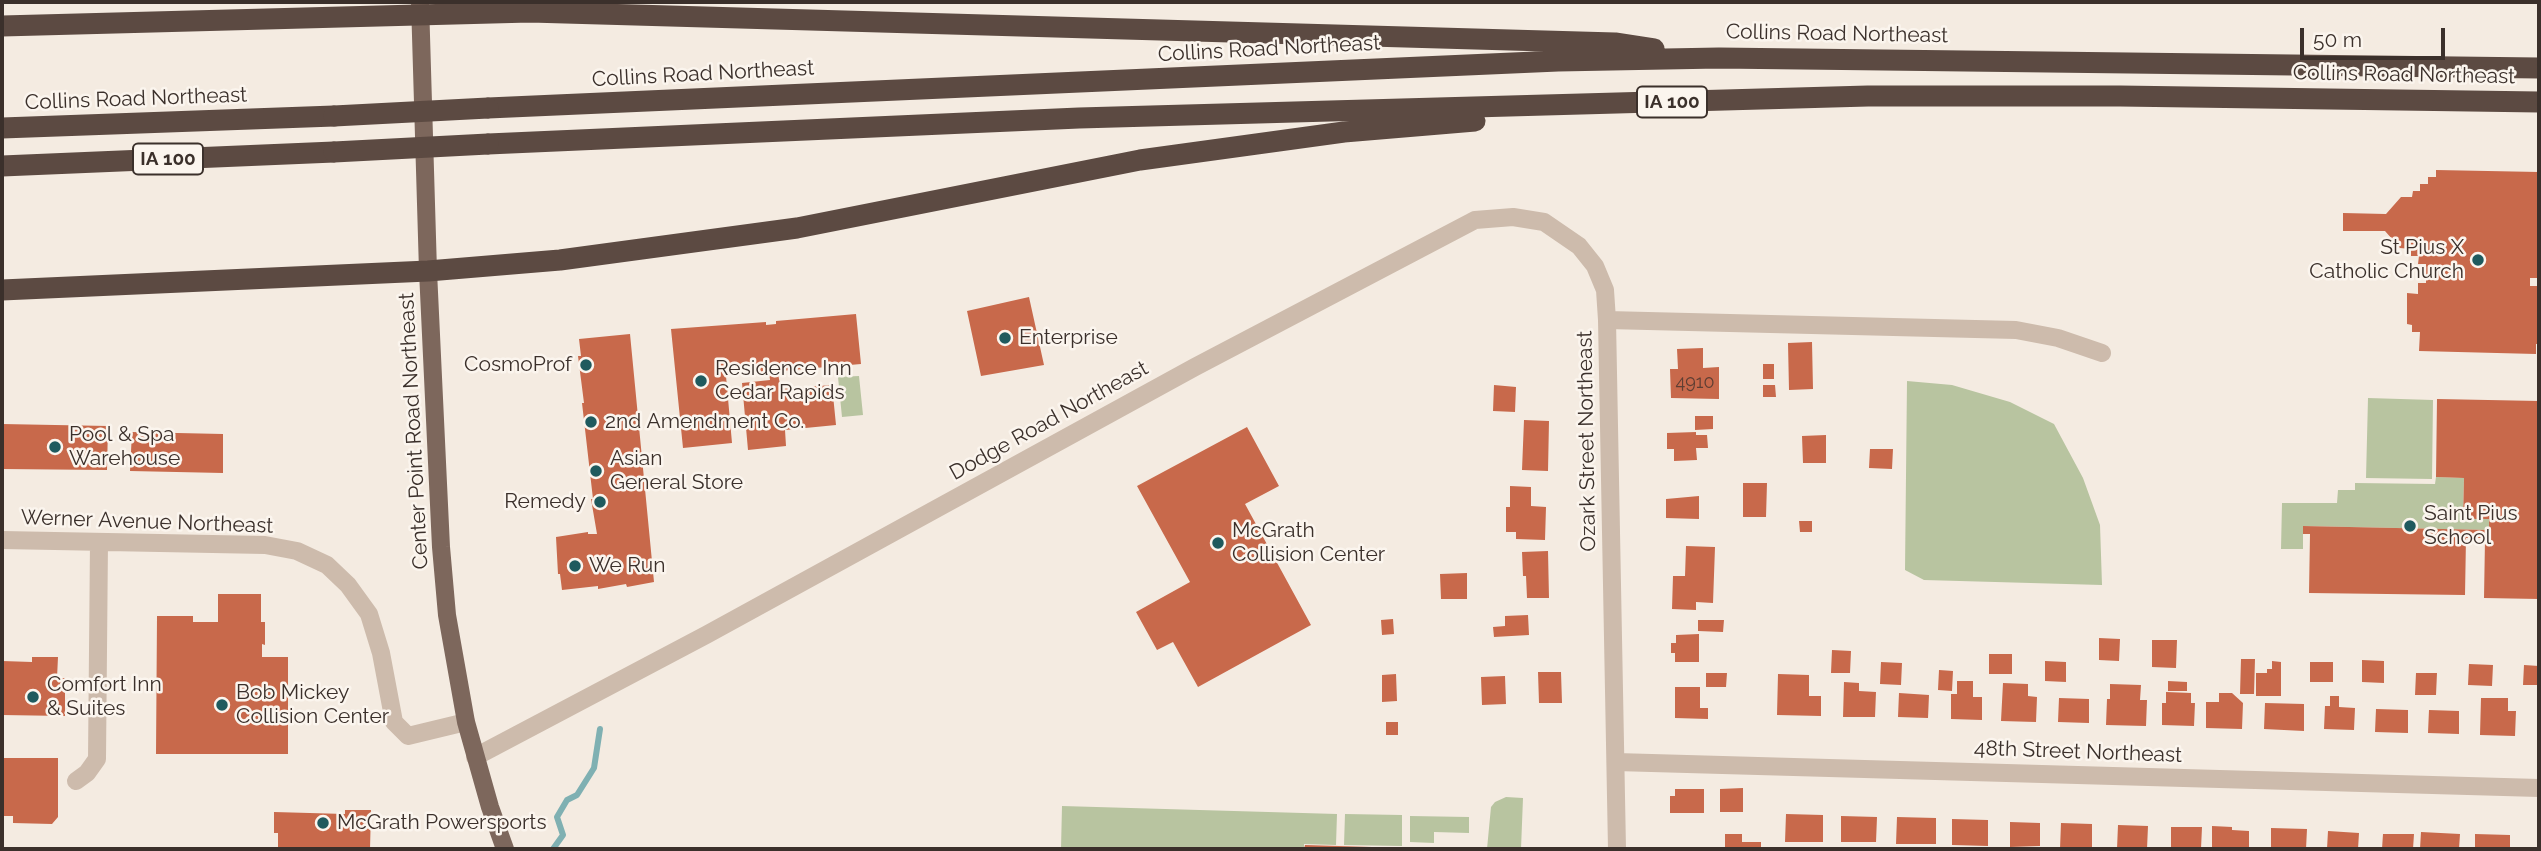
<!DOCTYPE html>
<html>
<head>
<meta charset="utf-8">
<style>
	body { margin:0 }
	#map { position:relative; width:2541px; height:851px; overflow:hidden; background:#f4ebe1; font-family:Raleway,sans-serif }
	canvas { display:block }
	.frame { position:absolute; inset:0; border:4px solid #3b302b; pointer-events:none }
	.scale { position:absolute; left:2300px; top:28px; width:145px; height:32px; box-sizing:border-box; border:4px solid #3b302b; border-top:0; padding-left:9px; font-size:21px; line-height:24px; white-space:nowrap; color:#3b302b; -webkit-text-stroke:5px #fbf5ee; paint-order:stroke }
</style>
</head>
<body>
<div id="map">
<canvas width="2541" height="851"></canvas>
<div class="frame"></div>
<div class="scale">50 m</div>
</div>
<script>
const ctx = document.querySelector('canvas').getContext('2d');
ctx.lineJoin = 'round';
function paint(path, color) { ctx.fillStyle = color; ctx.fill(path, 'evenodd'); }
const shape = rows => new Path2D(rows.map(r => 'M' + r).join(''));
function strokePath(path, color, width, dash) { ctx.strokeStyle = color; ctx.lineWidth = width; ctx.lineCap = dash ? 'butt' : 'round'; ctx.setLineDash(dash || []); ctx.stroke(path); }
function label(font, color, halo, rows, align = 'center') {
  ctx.font = font + ' Raleway,sans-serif'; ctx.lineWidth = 5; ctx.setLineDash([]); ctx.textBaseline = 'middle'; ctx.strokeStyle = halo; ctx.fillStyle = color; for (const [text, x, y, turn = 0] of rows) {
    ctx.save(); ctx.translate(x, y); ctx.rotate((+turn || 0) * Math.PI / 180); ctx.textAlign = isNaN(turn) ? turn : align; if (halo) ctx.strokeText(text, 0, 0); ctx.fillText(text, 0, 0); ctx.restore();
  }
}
paint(shape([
	[859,376,863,415,842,417,838,377],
	[1907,381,1952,385,2010,402,2054,424,2083,478,2100,525,2102,585,1924,580,1905,570],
	[2368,398,2433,400,2432,479,2366,478],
	[2436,477,2464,478,2463,518,2489,519,2489,530,2303,526,2303,549,2281,549,2282,503,2337,503,2338,490,2355,490,2355,483,2435,484],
	[1506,797,1523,798,1521,849,1487,849,1491,807,1495,802],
	[1062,806,1337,814,1336,845,1304,844,1304,849,1061,849],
	[1345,814,1402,815,1402,846,1344,845],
	[1410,816,1469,817,1469,833,1434,832,1434,843,1410,842]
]), '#b8c4a0');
strokePath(shape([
	[553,849,563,835,557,817,567,800,577,795,594,768,600,729]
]), '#7fb0b2', 6);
paint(shape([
	[2436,170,2539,172,2538,278,2530,278,2530,286,2539,286,2539,344,2536,344,2536,354,2419,351,2420,332,2412,332,2412,325,2407,324,2407,293,2418,294,2418,283,2426,283,2426,264,2418,264,2419,256,2411,256,2411,249,2400,248,2385,231,2343,231,2343,213,2386,214,2401,197,2412,197,2413,191,2420,191,2420,184,2428,184,2428,177,2436,177],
	[1029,297,1044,365,981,376,967,311],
	[856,314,861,364,781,371,781,368,777,369,781,389,832,385,836,425,785,430,786,446,748,450,742,383,770,380,769,372,732,376,730,365,725,365,732,443,683,448,671,329,766,322,766,325,776,324,776,321],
	[630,334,654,582,627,587,626,584,598,589,598,586,562,590,560,574,558,574,556,537,588,532,588,534,597,534,591,499,593,499,582,403,584,403,578,356,581,356,579,339],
	[1812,342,1813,389,1789,390,1788,343],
	[1703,348,1703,368,1719,367,1719,399,1671,398,1670,369,1678,369,1677,349],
	[1763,364,1774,364,1774,379,1763,379],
	[1494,385,1516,387,1515,412,1493,411],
	[1763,385,1775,385,1776,397,1763,397],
	[2437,399,2539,401,2539,599,2484,598,2485,540,2483,538,2466,538,2465,595,2309,593,2310,534,2303,534,2303,526,2489,530,2489,519,2463,519,2464,478,2436,477],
	[1695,416,1713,416,1713,429,1695,430],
	[1524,420,1549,421,1548,471,1522,470],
	[2,424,108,426,107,470,2,469],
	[1247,427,1279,486,1245,504,1311,625,1198,687,1173,642,1157,650,1136,612,1190,582,1137,486],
	[132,432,223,434,223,473,130,471],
	[1696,432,1696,435,1707,435,1708,448,1696,448,1697,460,1674,461,1674,449,1667,449,1667,433],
	[1826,435,1826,463,1803,463,1802,436],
	[1870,449,1893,449,1892,469,1869,468],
	[1743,483,1767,483,1766,517,1743,517],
	[1510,486,1531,487,1531,506,1546,507,1545,540,1516,539,1516,532,1506,532,1506,507,1510,507],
	[1699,496,1699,519,1666,518,1666,499],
	[1799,521,1812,521,1812,532,1800,532],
	[1686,546,1715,547,1713,603,1696,602,1696,610,1672,609,1673,576,1685,576],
	[1548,551,1549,598,1527,598,1526,576,1523,576,1522,552],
	[1467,573,1467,599,1441,599,1440,574],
	[218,594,261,594,261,622,265,622,265,645,262,644,262,657,288,657,288,754,156,754,157,616,193,616,193,622,218,622],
	[1528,615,1529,635,1494,637,1493,627,1505,626,1505,616],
	[1393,619,1394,634,1382,635,1381,620],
	[1698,620,1724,620,1723,632,1698,631],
	[1699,634,1699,662,1675,662,1675,653,1671,653,1671,643,1676,643,1676,635],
	[2099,638,2120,639,2119,661,2099,660],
	[2152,640,2177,640,2176,668,2152,667],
	[1832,650,1851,651,1850,673,1831,673],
	[1989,654,2012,654,2012,674,1989,674],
	[32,657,58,657,57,678,65,678,65,716,2,715,2,661,32,662],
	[2241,659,2255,659,2254,694,2240,694],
	[2362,660,2384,661,2384,683,2362,682],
	[2045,661,2066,662,2066,682,2045,681],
	[2272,661,2281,662,2281,696,2256,696,2256,673,2267,673,2267,669,2272,669],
	[1881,662,1902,663,1901,685,1880,684],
	[2310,662,2333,662,2333,682,2310,682],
	[2469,664,2493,665,2492,686,2468,685],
	[2524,665,2539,666,2539,685,2523,685],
	[1939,670,1953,671,1952,691,1938,690],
	[1538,672,1561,672,1562,703,1539,703],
	[1706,673,1727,673,1726,687,1706,687],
	[2416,673,2437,673,2436,695,2415,695],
	[1396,674,1397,701,1382,702,1382,675],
	[1778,674,1809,675,1809,696,1821,696,1821,716,1777,715],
	[1505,676,1506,704,1482,705,1481,677],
	[1957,681,1973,681,1973,697,1982,697,1982,720,1951,719,1951,694,1957,694],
	[2168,681,2187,682,2187,691,2168,691],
	[1844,682,1859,683,1859,691,1876,692,1875,717,1843,717],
	[2003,683,2028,684,2028,696,2037,697,2036,722,2001,721],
	[2110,684,2141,685,2140,700,2147,700,2146,726,2106,725,2107,699,2110,699],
	[1675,687,1700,687,1700,708,1708,708,1708,719,1675,718],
	[2166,692,2191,693,2191,703,2195,703,2194,726,2162,725,2162,703,2166,703],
	[1899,693,1929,695,1928,718,1898,717],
	[2219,693,2232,693,2243,703,2242,729,2206,728,2206,702,2219,702],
	[2330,696,2339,696,2339,707,2355,708,2354,730,2324,729,2325,706,2330,706],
	[2059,698,2089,699,2089,723,2058,722],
	[2481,698,2508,698,2508,711,2516,711,2515,736,2480,735],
	[2265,703,2304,704,2304,731,2264,729],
	[2376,709,2408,710,2408,733,2375,732],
	[2429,710,2459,711,2459,734,2428,733],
	[1386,722,1398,722,1398,735,1386,735],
	[2,758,58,758,58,817,52,824,13,823,13,816,2,816],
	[1743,788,1743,812,1720,812,1720,789],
	[1675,789,1704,789,1704,813,1670,813,1670,796,1675,796],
	[345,810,371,810,370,849,278,849,278,833,274,833,274,812,345,814],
	[1786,814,1823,815,1823,842,1785,842],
	[1841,816,1877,817,1876,842,1841,842],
	[1897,817,1936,818,1936,844,1896,844],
	[1952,819,1988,820,1988,846,1952,845],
	[2010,822,2040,823,2040,846,2010,847],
	[2061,823,2092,824,2092,847,2060,849],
	[2118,825,2148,826,2147,849,2117,849],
	[2212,826,2232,827,2232,830,2249,831,2249,849,2212,849],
	[2171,827,2202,827,2201,849,2171,849],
	[2271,828,2307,829,2306,849,2271,849],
	[2328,831,2359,833,2358,849,2327,849],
	[2421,832,2460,834,2459,849,2420,849],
	[1725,834,1742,834,1742,842,1761,842,1761,849,1725,849],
	[2383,834,2414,834,2413,849,2382,849],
	[2475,834,2510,835,2510,849,2475,849],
	[1305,845,1372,847,1372,849,1304,849]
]), '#c8694b');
strokePath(shape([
	[2,540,265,545,297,551,327,565,348,585,369,614,381,653,394,722,408,736,466,722],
	[475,757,706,635,1195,367,1475,220,1513,217,1544,222,1579,246,1595,266,1605,290,1607,320],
	[1616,762,2539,788],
	[76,781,87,773,97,759,99,542],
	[1617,849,1607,320,2016,330,2058,338,2102,353]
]), '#cdbbac', 18);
strokePath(shape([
	[420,2,428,271,441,547,447,615,466,722,490,807,505,849]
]), '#7d675c', 18);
strokePath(shape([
	[2,26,530,12,1615,43,1654,49],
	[488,108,1558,61,1719,58,2539,68],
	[2,128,334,116],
	[488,144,1079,118,1868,96,2120,96,2539,102],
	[2,166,334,152],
	[2,290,428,271,560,260,797,228,1140,160,1344,132,1475,121]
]), '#5c4a42', 21);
strokePath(shape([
	[334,116,488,108],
	[334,152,488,144]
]), '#5c4a42', 21);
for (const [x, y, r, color] of [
	[2478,260,7,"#1f5a5e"],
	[1005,338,7,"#1f5a5e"],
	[586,365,7,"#1f5a5e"],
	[701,381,7,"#1f5a5e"],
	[591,422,7,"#1f5a5e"],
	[55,447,7,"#1f5a5e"],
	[596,471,7,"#1f5a5e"],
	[600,502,7,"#1f5a5e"],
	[2410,526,7,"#1f5a5e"],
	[1218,543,7,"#1f5a5e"],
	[575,566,7,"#1f5a5e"],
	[33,697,7,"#1f5a5e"],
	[222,705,7,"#1f5a5e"],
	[323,823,7,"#1f5a5e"]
]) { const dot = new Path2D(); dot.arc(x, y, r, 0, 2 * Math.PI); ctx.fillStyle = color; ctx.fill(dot); strokePath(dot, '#fbf5ee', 2.5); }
label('18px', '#5e3e33', null, [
	["4910",1695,383]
]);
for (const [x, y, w] of [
	[1672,102,70],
	[168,159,70]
]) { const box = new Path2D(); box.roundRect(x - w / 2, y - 15.5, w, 31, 5); ctx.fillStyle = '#fbf5ee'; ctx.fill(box); strokePath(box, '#3b302b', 2); }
label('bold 19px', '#3b302b', null, [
	["IA 100",1672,102],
	["IA 100",168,159]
]);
label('21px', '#3b302b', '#fbf5ee', [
	["Collins Road Northeast",1837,34,1],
	["Collins Road Northeast",1269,49,-3],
	["Collins Road Northeast",703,74,-3],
	["Collins Road Northeast",2404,75,1],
	["Collins Road Northeast",136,99,-2],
	["Dodge Road Northeast",1049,421,-29],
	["Center Point Road Northeast",414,431,-93],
	["Ozark Street Northeast",1587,441,-91],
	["Werner Avenue Northeast",147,522,2],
	["48th Street Northeast",2078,752,2]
]);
label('21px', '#3b302b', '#fbf5ee', [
	["St Pius X",2464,248,"right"],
	["Catholic Church",2464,272,"right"],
	["Enterprise",1019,338],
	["CosmoProf",572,365,"right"],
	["Residence Inn",715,369],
	["Cedar Rapids",715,393],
	["2nd Amendment Co.",605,422],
	["Pool & Spa",69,435],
	["Warehouse",69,459],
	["Asian",610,459],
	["General Store",610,483],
	["Remedy",586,502,"right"],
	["Saint Pius",2424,514],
	["School",2424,538],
	["McGrath",1232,531],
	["Collision Center",1232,555],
	["We Run",589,566],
	["Comfort Inn",47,685],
	["& Suites",47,709],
	["Bob Mickey",236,693],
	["Collision Center",236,717],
	["McGrath Powersports",337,823]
], 'left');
</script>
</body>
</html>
